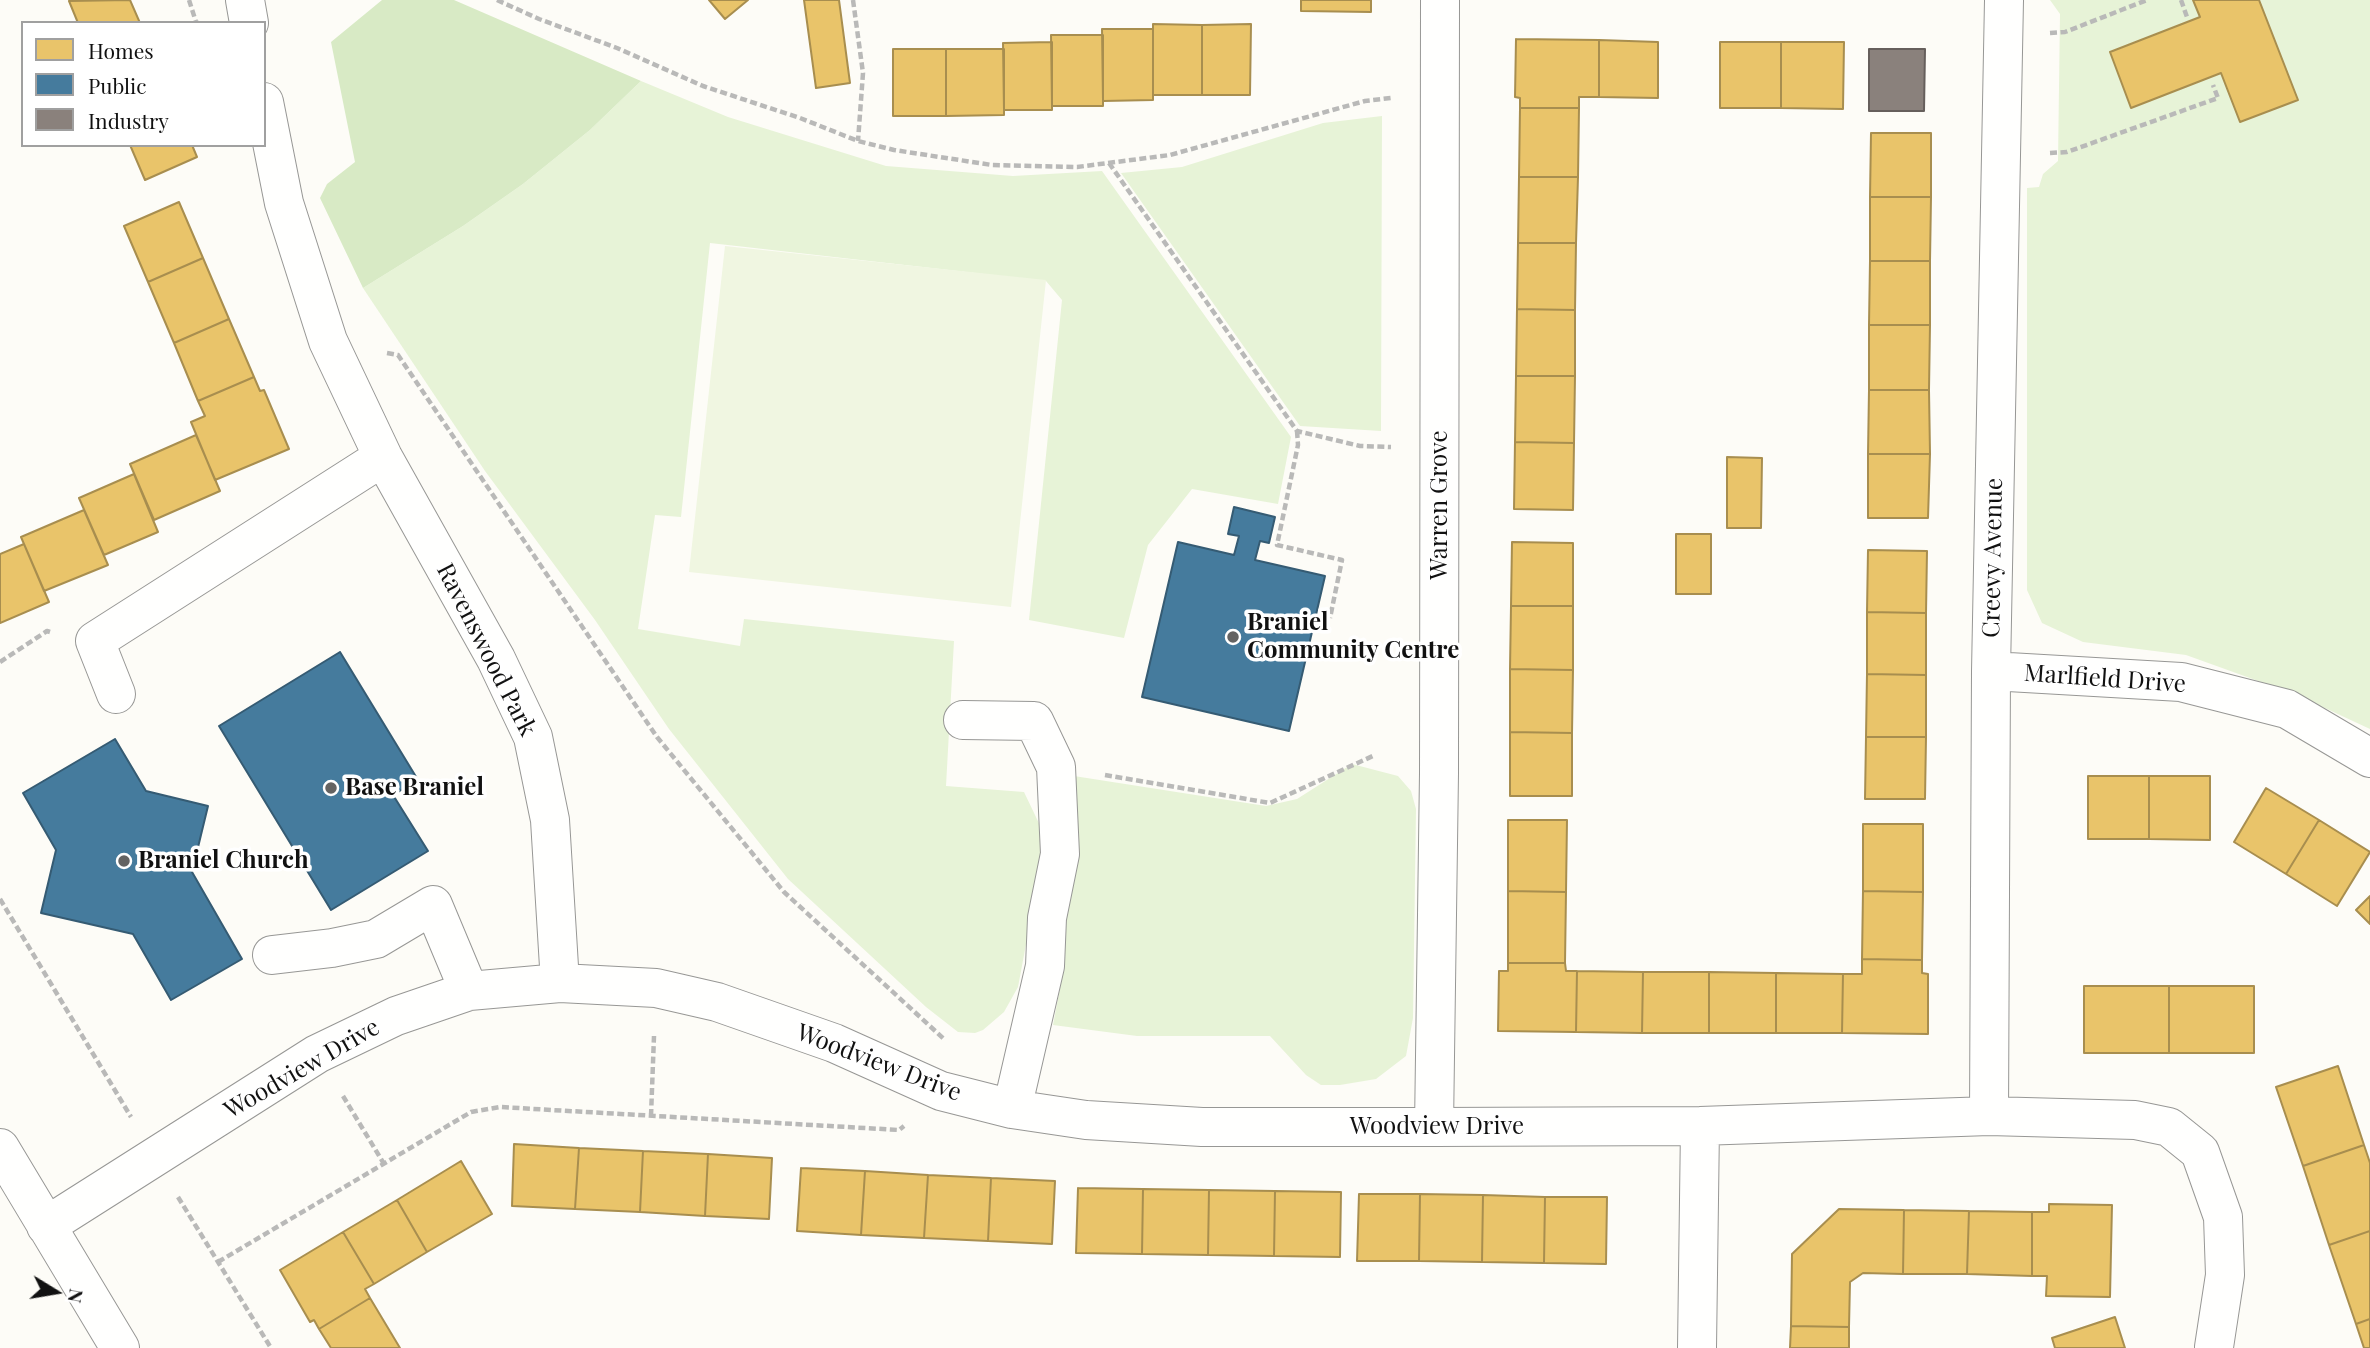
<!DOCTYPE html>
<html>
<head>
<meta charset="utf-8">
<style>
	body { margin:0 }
	#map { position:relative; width:2370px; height:1348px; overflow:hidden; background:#fdfcf7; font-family:"Playfair Display",serif }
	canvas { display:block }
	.legend { position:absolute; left:21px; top:21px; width:245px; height:126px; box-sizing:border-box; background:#fff; border:2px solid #a0a0a0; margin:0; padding:9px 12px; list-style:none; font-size:21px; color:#111 }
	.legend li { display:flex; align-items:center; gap:14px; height:35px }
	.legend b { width:35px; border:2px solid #a0a0a0 }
	.north { position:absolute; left:21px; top:1257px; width:70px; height:70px; -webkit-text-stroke:5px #fff; paint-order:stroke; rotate:101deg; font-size:19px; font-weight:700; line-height:28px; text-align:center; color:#111 }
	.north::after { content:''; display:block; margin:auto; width:24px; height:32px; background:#111; clip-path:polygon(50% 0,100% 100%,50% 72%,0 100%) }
</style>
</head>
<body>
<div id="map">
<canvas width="2370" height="1348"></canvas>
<ul class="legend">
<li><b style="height:19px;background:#e9c46a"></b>Homes</li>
<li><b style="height:19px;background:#457b9d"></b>Public</li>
<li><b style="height:19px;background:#8a817c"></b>Industry</li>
</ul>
<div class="north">N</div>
</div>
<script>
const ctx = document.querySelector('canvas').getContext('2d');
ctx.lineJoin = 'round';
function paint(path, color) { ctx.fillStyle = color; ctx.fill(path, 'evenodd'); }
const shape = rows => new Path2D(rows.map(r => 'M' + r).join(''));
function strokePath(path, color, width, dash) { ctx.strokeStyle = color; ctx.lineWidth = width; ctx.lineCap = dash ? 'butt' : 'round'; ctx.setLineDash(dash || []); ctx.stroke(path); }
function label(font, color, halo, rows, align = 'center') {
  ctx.font = font + ' "Playfair Display",serif'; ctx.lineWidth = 7; ctx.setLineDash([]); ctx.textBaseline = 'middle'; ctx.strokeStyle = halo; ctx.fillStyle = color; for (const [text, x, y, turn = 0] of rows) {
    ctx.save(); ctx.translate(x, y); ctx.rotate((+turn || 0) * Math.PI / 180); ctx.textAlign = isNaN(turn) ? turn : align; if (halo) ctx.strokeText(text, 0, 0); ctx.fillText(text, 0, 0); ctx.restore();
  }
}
paint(shape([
	[2050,0,2370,0,2370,729,2297,695,2186,655,2083,642,2042,623,2027,590,2027,188,2039,187,2043,174,2058,161,2060,14],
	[641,81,728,117,886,166,1013,176,1102,171,1291,437,1278,504,1192,489,1148,545,1124,638,1029,620,1062,300,1046,281,710,243,681,517,655,515,638,629,740,646,744,619,954,641,946,786,1024,792,1046,838,1018,987,1004,1012,983,1030,975,1033,958,1032,926,1007,788,879,669,729,595,620,485,471,363,288,463,226,523,184,590,130],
	[1382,116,1381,431,1300,426,1121,173,1182,167,1323,123],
	[1352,764,1398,776,1411,791,1416,809,1413,1018,1406,1056,1376,1079,1340,1085,1321,1085,1306,1075,1270,1036,1137,1036,1053,1025,1064,967,1055,926,1074,776,1266,806,1297,799]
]), '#e7f3d7');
paint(shape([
	[382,0,454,0,641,81,590,130,523,184,463,226,363,288,320,198,327,184,355,162,331,42]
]), '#d8eac5');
paint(shape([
	[725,246,1046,280,1011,607,689,572]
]), '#f0f6e1');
const homes = shape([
	[130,0,140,23,78,23,69,1,130,0],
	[709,0,748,0,725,19,709,0],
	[804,0,839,0,850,83,816,88,804,0],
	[1301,0,1371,0,1371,12,1301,11,1301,0],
	[2193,0,2259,0,2298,100,2240,122,2221,73,2131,108,2110,52,2200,17,2193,0],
	[1153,24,1202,25,1202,95,1153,95,1153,24],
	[1251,24,1250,95,1202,95,1202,25,1251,24],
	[1102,29,1153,29,1153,100,1103,101,1102,29],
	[1051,35,1103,35,1103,106,1052,106,1051,35],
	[1516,39,1599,40,1599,97,1579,97,1579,108,1520,108,1520,98,1515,97,1516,39],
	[1599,40,1658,42,1658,98,1599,97,1599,40],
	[1052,42,1052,110,1004,110,1003,43,1052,42],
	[1720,42,1781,42,1781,108,1720,108,1720,42],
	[1781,42,1844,42,1843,109,1781,108,1781,42],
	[893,49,946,49,946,116,893,116,893,49],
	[946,49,1004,49,1004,115,946,116,946,49],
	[1520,108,1579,108,1578,177,1519,177,1520,108],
	[1871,133,1931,133,1931,197,1870,197,1871,133],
	[130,145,192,145,197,157,145,180,130,145],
	[1519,177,1578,177,1576,243,1518,243,1519,177],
	[1870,197,1931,197,1930,261,1870,261,1870,197],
	[179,202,203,258,148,282,124,226,179,202],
	[1518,243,1576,243,1575,310,1517,309,1518,243],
	[203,258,229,319,174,343,148,282,203,258],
	[1870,261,1930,261,1930,325,1869,325,1870,261],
	[1517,309,1575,310,1575,376,1516,376,1517,309],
	[229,319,254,377,198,401,174,343,229,319],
	[1869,325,1930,325,1929,390,1869,390,1869,325],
	[1516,376,1575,376,1574,443,1515,442,1516,376],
	[254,377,260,391,264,390,289,449,215,480,191,422,205,416,198,401,254,377],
	[1869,390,1929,390,1930,454,1868,454,1869,390],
	[196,435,220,491,154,520,130,464,196,435],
	[1515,442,1574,443,1573,510,1514,509,1515,442],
	[1868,454,1930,454,1928,518,1868,518,1868,454],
	[1727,457,1762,458,1761,528,1727,528,1727,457],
	[134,474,158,532,104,555,79,498,134,474],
	[84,510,108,565,44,591,21,537,84,510],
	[1676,534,1711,534,1711,594,1676,594,1676,534],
	[1512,542,1573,543,1573,606,1511,606,1512,542],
	[24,544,49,602,0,623,0,554,24,544],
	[1868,550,1927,551,1926,613,1867,612,1868,550],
	[1511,606,1573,606,1573,670,1510,669,1511,606],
	[1867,612,1926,613,1926,675,1867,674,1867,612],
	[1510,669,1573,670,1572,733,1510,732,1510,669],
	[1867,674,1926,675,1926,737,1866,737,1867,674],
	[1510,732,1572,733,1572,796,1510,796,1510,732],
	[1866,737,1926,737,1925,799,1865,799,1866,737],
	[2088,776,2149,776,2149,839,2088,839,2088,776],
	[2149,776,2210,776,2210,840,2149,839,2149,776],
	[2266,788,2319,820,2286,874,2234,842,2266,788],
	[1508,820,1567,820,1566,892,1508,891,1508,820],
	[2319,820,2370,852,2337,906,2286,874,2319,820],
	[1863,824,1923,824,1923,892,1863,891,1863,824],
	[1508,891,1566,892,1565,963,1508,963,1508,891],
	[1863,891,1923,892,1922,960,1862,959,1863,891],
	[2370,896,2370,924,2356,910,2370,896],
	[1862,959,1922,960,1922,973,1928,974,1928,1034,1842,1033,1843,974,1862,974,1862,959],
	[1508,963,1565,963,1566,971,1577,971,1576,1032,1498,1031,1499,971,1508,971,1508,963],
	[1577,971,1643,972,1642,1033,1576,1032,1577,971],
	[1643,972,1709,972,1709,1033,1642,1033,1643,972],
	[1709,972,1776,973,1776,1033,1709,1033,1709,972],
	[1776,973,1843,974,1842,1033,1776,1033,1776,973],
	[2084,986,2169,986,2169,1053,2084,1053,2084,986],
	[2169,986,2254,986,2254,1053,2169,1053,2169,986],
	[2338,1066,2364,1145,2303,1166,2276,1087,2338,1066],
	[514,1144,579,1148,575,1209,512,1206,514,1144],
	[2364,1145,2370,1163,2370,1231,2329,1245,2303,1166,2364,1145],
	[579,1148,643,1151,640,1212,575,1209,579,1148],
	[643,1151,708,1154,705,1216,640,1212,643,1151],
	[708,1154,772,1158,769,1219,705,1216,708,1154],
	[461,1161,492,1214,427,1252,397,1200,461,1161],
	[801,1168,865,1171,861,1235,797,1231,801,1168],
	[865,1171,928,1175,924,1238,861,1235,865,1171],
	[928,1175,991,1178,988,1241,924,1238,928,1175],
	[991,1178,1055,1181,1052,1244,988,1241,991,1178],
	[1078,1188,1143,1189,1142,1254,1076,1253,1078,1188],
	[1143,1189,1209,1190,1208,1255,1142,1254,1143,1189],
	[1209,1190,1275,1191,1274,1256,1208,1255,1209,1190],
	[1275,1191,1341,1192,1340,1257,1274,1256,1275,1191],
	[1359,1194,1420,1194,1419,1261,1357,1261,1359,1194],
	[1420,1194,1483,1195,1482,1262,1419,1261,1420,1194],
	[1483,1195,1545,1197,1544,1263,1482,1262,1483,1195],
	[1545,1197,1607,1197,1606,1264,1544,1263,1545,1197],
	[397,1200,427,1252,374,1284,343,1232,397,1200],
	[2049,1204,2112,1205,2110,1297,2046,1296,2047,1276,2032,1276,2032,1212,2049,1212,2049,1204],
	[1839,1209,1904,1210,1903,1274,1863,1273,1850,1282,1849,1327,1791,1326,1792,1254,1839,1209],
	[1904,1210,1969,1211,1967,1274,1903,1274,1904,1210],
	[1969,1211,2032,1212,2032,1276,1967,1274,1969,1211],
	[2370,1231,2370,1319,2356,1324,2329,1245,2370,1231],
	[343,1232,374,1284,365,1289,370,1298,319,1329,314,1320,310,1322,280,1270,343,1232],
	[370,1298,400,1348,331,1348,319,1329,370,1298],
	[2115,1317,2125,1348,2055,1348,2052,1338,2115,1317],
	[2370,1319,2370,1348,2364,1348,2356,1324,2370,1319],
	[1791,1326,1849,1327,1849,1348,1790,1348,1791,1326]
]);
paint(homes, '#e9c46a');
strokePath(homes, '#a88e4f', 2);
const public = shape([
	[1234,507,1275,517,1269,543,1260,541,1255,560,1325,576,1289,731,1142,697,1178,542,1234,555,1239,536,1228,534,1234,507],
	[340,652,418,780,393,795,428,851,331,910,219,726,340,652],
	[115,739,146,791,208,806,192,872,242,959,171,1000,133,934,41,913,56,850,23,793,115,739]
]);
paint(public, '#457b9d');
strokePath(public, '#355b73', 2);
const industry = shape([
	[1869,49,1925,49,1924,111,1869,111,1869,49]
]);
paint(industry, '#8a817c');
strokePath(industry, '#665f5c', 2);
const minor = shape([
	[245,0,249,23],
	[264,102,284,203,328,341,383,457,496,659,533,737,550,820,560,983],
	[1991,671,2181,682,2287,709,2370,758],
	[116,694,95,641,383,457],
	[963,720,1034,721,1056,767,1060,854,1047,918,1045,966,1012,1109],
	[272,955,332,948,376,939,433,905,469,991],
	[1989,1116,1991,671,2004,0],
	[1434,1127,1439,773,1440,0],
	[0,1148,120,1348],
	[46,1226,317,1054,396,1016,469,991,560,983,656,988,717,1002,834,1043,941,1091,1012,1109,1086,1120,1202,1127,1434,1127,1700,1126,1989,1116,2135,1120,2169,1127,2200,1152,2223,1217,2225,1275,2214,1347],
	[1697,1348,1700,1126]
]);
strokePath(minor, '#979795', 40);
strokePath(shape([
	[189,0,196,22,198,23],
	[497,0,539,19,617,48,703,86,800,118,858,141,894,150,992,165,1077,167,1170,155,1365,101,1391,98],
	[853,0,863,73,858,141],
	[2181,0,2187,17],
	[2050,33,2065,32,2147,0],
	[2050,153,2067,152,2218,98,2213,85],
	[1109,163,1297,431,1360,446,1391,447],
	[387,353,398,355,657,737,784,892,944,1039],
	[1297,431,1298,445,1277,545,1342,560,1330,618],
	[0,662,47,631,50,632],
	[1105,775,1270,803,1375,755],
	[0,899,131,1117],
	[343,1096,384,1164],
	[651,1116,654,1036],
	[178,1197,271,1348],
	[218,1262,471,1112,500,1107,899,1130,904,1126]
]), '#b9b9b8', 4.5, [7, 3.5]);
strokePath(minor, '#fffffe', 38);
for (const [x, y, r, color] of [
	[1233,637,7,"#646362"],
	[331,788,7,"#646362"],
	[124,861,7,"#646362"]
]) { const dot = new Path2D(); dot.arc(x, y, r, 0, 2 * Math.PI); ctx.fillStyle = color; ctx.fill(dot); strokePath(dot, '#fff', 2.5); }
label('24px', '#111', '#fff', [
	["Warren Grove",1440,505,-90],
	["Creevy Avenue",1993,558,-89],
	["Ravenswood Park",486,650,63],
	["Marlfield Drive",2105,679,4],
	["Woodview Drive",879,1063,21],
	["Woodview Drive",302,1069,-30],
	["Woodview Drive",1437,1127]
]);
label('bold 24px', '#111', '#fff', [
	["Braniel",1247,623],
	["Community Centre",1247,651],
	["Base Braniel",345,788],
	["Braniel Church",138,861]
], 'left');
</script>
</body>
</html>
